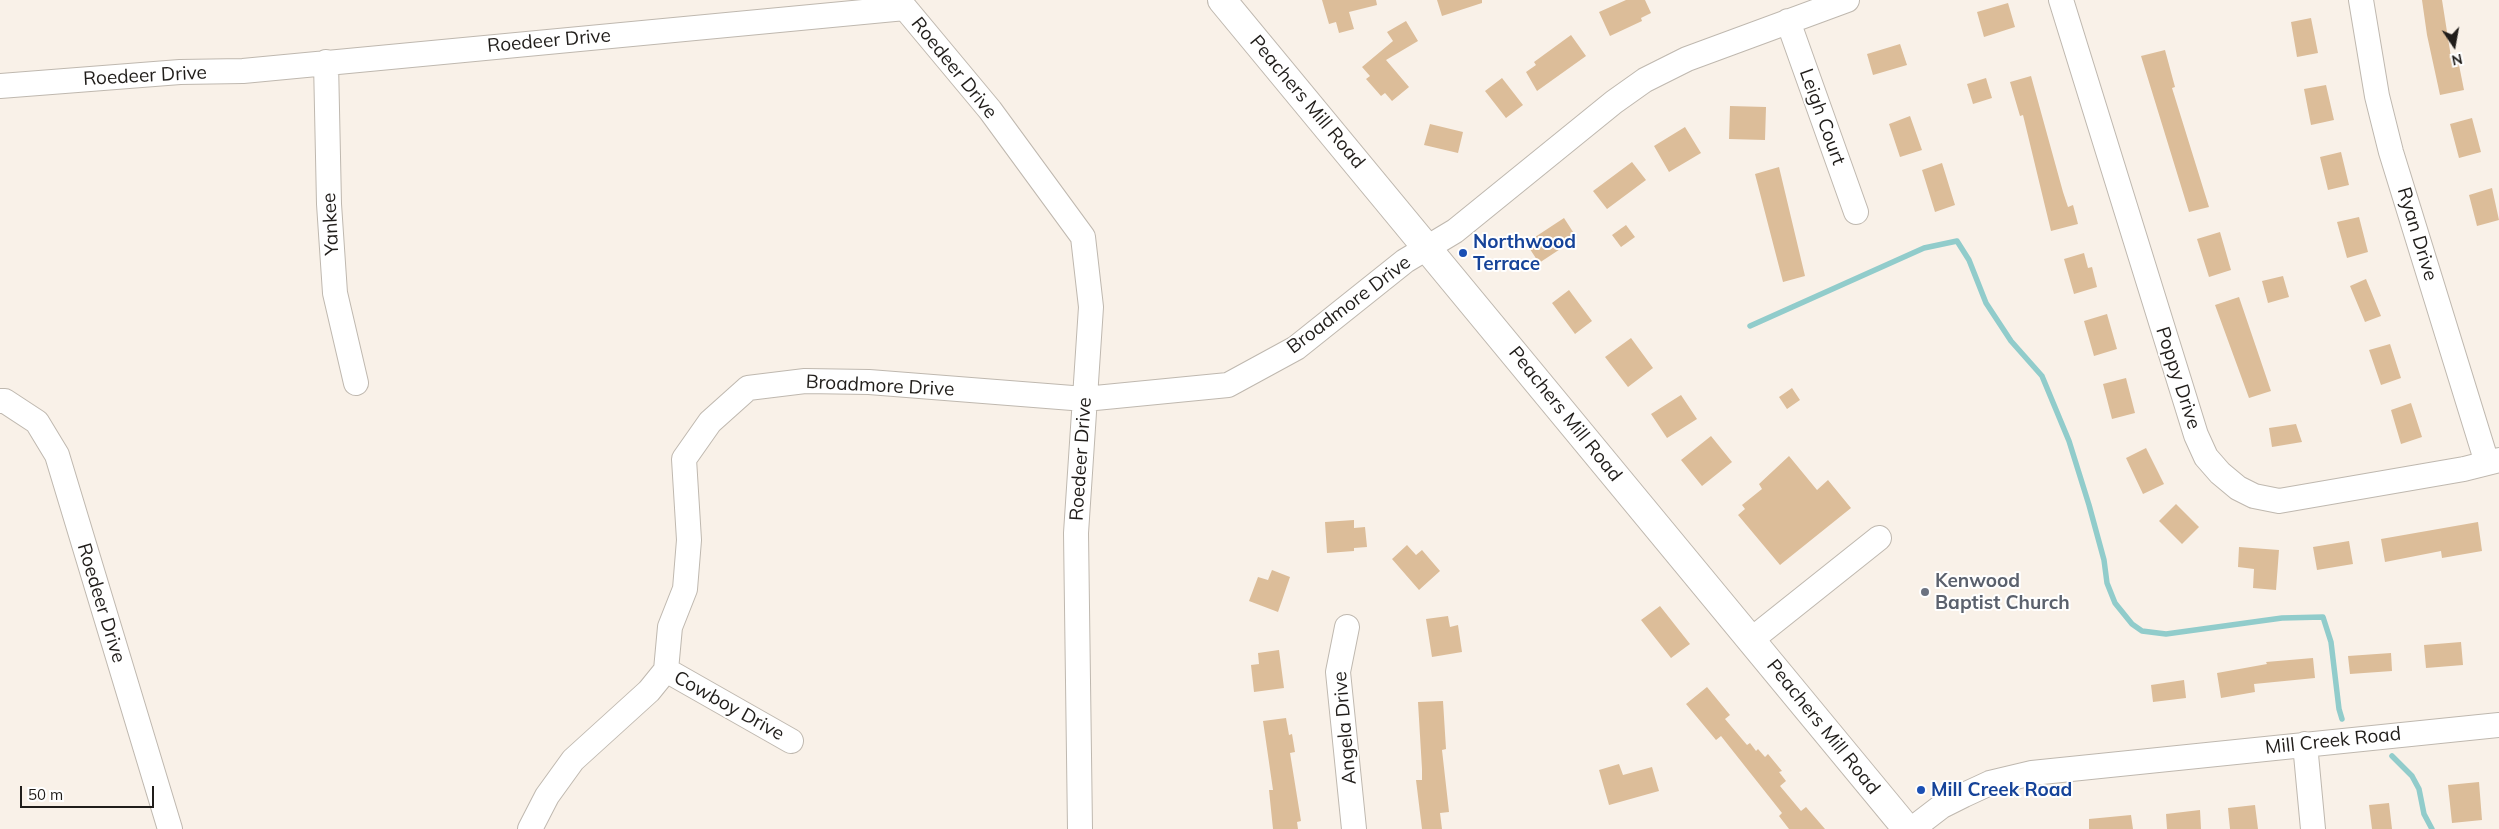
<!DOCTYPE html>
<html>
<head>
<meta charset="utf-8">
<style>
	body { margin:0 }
	#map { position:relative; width:2499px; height:829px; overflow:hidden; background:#f9f1e8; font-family:Mulish,sans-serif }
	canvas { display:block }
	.north { position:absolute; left:2429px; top:20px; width:50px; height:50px; -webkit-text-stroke:4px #fff; paint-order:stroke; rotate:168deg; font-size:14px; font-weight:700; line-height:20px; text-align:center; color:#201d1a }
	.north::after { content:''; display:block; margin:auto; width:18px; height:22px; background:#201d1a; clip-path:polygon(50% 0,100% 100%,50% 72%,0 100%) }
	.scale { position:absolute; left:20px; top:786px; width:134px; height:22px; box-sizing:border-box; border:2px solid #201d1a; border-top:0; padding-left:6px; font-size:15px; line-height:18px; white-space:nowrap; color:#201d1a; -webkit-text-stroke:4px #fff; paint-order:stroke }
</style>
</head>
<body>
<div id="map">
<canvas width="2499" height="829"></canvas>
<div class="north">N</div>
<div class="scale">50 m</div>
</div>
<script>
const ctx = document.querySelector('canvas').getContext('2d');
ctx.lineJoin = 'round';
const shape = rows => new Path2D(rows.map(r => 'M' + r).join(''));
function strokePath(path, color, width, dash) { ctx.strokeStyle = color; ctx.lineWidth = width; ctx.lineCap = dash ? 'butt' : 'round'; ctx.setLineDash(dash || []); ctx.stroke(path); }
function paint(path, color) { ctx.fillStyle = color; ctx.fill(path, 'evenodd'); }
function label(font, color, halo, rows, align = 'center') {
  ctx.font = font + ' Mulish,sans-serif'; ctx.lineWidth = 4; ctx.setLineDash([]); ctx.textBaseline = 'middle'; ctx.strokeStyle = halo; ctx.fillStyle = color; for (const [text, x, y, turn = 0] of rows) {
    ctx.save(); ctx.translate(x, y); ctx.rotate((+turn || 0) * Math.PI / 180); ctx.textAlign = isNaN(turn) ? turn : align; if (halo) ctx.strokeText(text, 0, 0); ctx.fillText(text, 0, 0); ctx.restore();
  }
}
strokePath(shape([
	[1750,326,1924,248,1957,241,1969,260,1986,303,2011,341,2042,376,2069,441,2089,505,2104,560,2107,583,2115,603,2132,624,2142,631,2166,634,2282,618,2323,617,2331,642,2339,709,2342,719],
	[2392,756,2412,776,2419,789,2424,814,2432,829]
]), '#91cccb', 5.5);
paint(shape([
	[1322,0,1376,0,1377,5,1349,12,1354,29,1339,33,1336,22,1329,24],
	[1437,0,1482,0,1482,3,1442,16],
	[1626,0,1645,0,1651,13,1641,18,1642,21,1610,36,1599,12],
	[2422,0,2442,0,2451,57,2457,55,2464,90,2440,95,2427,35],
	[2008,3,2015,27,1984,37,1977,12],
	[2311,18,2318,53,2297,57,2291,22],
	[1406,21,1418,41,1386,60,1409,87,1392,101,1385,93,1381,96,1366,79,1370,76,1362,67,1393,41,1387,32],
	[1571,35,1586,56,1537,91,1526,72,1536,65,1534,62],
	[1900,44,1907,65,1873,75,1867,54],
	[2165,50,2175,87,2172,88,2209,207,2189,212,2141,56],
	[2031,76,2063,192,2068,207,2073,205,2078,224,2051,231,2023,115,2020,116,2010,82],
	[1502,78,1523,105,1506,118,1485,91],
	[1986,78,1992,98,1973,104,1967,84],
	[2326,85,2334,120,2311,125,2304,89],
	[1730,106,1766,107,1765,140,1729,139],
	[1910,116,1922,150,1900,157,1889,124],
	[2472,118,2481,152,2459,158,2450,124],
	[1430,124,1463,132,1458,153,1424,145],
	[1685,127,1701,153,1669,172,1654,146],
	[2341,152,2349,185,2328,190,2320,157],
	[1632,162,1646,180,1607,209,1593,191],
	[1942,163,1955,205,1935,212,1922,170],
	[1779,167,1805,276,1783,282,1755,174],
	[2492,188,2499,220,2477,226,2469,195],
	[2359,217,2368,252,2347,258,2337,222],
	[1564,218,1577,238,1539,263,1526,243],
	[1626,225,1635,237,1621,247,1612,235],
	[2220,232,2231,270,2209,277,2197,239],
	[2084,253,2088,268,2092,267,2097,287,2074,294,2064,259],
	[2283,276,2289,297,2268,303,2262,281],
	[2366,279,2381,316,2365,322,2350,286],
	[1569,290,1592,321,1575,334,1552,303],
	[2239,297,2271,391,2249,398,2215,305],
	[2107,314,2117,349,2094,356,2084,321],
	[1631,338,1653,368,1628,387,1605,357],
	[2390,344,2401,378,2381,385,2369,350],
	[2126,378,2135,413,2112,419,2103,384],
	[1792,388,1800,400,1787,409,1779,397],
	[1681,395,1697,419,1667,438,1651,414],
	[2411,403,2422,437,2401,444,2391,410],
	[2296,424,2302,442,2272,447,2269,428],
	[1711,436,1732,462,1702,486,1681,460],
	[2146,448,2164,484,2143,494,2126,458],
	[1789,456,1817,490,1828,480,1851,508,1780,565,1738,515,1745,509,1742,505,1762,489,1759,484],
	[2176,504,2199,527,2182,544,2159,521],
	[1354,520,1354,528,1365,527,1367,547,1354,548,1354,551,1327,553,1325,522],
	[2478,522,2482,551,2442,558,2441,551,2385,562,2381,539],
	[2349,541,2353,564,2317,570,2313,547],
	[1407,545,1416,555,1422,550,1440,571,1419,590,1392,559],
	[2239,547,2279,550,2276,590,2253,588,2254,569,2238,567],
	[1272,570,1290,577,1278,612,1249,601,1258,577,1268,580],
	[1660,606,1690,644,1671,658,1641,620],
	[1448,616,1450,627,1458,625,1462,652,1432,657,1426,619],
	[2461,642,2463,665,2426,668,2424,645],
	[1279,650,1284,688,1254,692,1251,665,1259,664,1258,653],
	[2391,653,2392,671,2350,674,2348,656],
	[2313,658,2315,678,2254,684,2255,692,2221,698,2217,673,2267,664,2266,662],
	[2184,680,2186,698,2153,702,2151,685],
	[1707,687,1730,715,1725,719,1747,745,1750,743,1756,751,1758,749,1765,757,1768,754,1782,771,1779,772,1786,781,1780,786,1801,811,1806,807,1825,829,1789,829,1779,816,1782,813,1721,736,1716,740,1686,704],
	[1443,701,1446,749,1442,750,1449,812,1440,813,1442,829,1422,829,1416,780,1422,780,1422,769,1418,702],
	[1286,718,1289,735,1292,734,1295,752,1290,753,1301,821,1297,822,1298,829,1273,829,1269,790,1273,790,1263,721],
	[1619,764,1623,775,1652,767,1659,791,1609,805,1599,770],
	[2479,782,2482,820,2452,823,2448,785],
	[2389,803,2392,829,2372,829,2369,805],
	[2255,805,2258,829,2230,829,2228,808],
	[2200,810,2201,829,2167,829,2166,814],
	[2131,815,2133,829,2089,829,2089,819]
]), '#dcbd99');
const minor = shape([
	[2061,0,2196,435,2206,457,2220,473,2238,488,2254,496,2279,501,2464,469,2499,460],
	[2361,0,2377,96,2391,152,2487,463],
	[1788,21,1856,212],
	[326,62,329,204,335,293,356,383],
	[0,86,180,72,243,71,905,8,990,110,1083,237,1091,307,1076,533,1080,829],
	[0,401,5,401,37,422,57,455,170,829],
	[1347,627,1338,672,1354,829],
	[1751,640,1879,538],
	[666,670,791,741],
	[2305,744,2313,829],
	[530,829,547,796,573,760,649,691,666,670,670,627,685,589,689,540,684,459,710,422,748,388,805,381,869,382,1085,399,1228,385,1296,348,1405,261,1455,231,1614,102,1645,80,1687,59,1847,0],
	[1912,829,1942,806,1964,795,1990,783,2032,773,2499,725]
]);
const major = shape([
	[1222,0,1907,829]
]);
strokePath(minor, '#bfb8af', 26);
strokePath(major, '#bfb8af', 30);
strokePath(minor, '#fff', 24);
strokePath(major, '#fff', 28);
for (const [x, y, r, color] of [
	[1463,253,5,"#1a4fb4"],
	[1925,592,5,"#6b7280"],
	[1921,790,5,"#1a4fb4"]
]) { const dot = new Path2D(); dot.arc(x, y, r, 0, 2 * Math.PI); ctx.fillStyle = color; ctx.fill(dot); strokePath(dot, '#fff', 2); }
label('19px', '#201d1a', '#fff', [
	["Roedeer Drive",549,41,-5],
	["Roedeer Drive",954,68,51],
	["Roedeer Drive",145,76,-3],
	["Peachers Mill Road",1307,102,50],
	["Leigh Court",1822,117,70],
	["Yankee",331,224,-93],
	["Ryan Drive",2417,234,73],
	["Broadmore Drive",1349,305,-37],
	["Poppy Drive",2178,378,72],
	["Broadmore Drive",880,386,3],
	["Peachers Mill Road",1565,414,51],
	["Roedeer Drive",1081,459,-86],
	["Roedeer Drive",101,603,73],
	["Cowboy Drive",729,706,29],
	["Peachers Mill Road",1823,727,51],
	["Angela Drive",1345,728,-95],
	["Mill Creek Road",2333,741,-6]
]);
label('bold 19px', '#164399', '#fff', [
	["Northwood",1473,242],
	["Terrace",1473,264],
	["Mill Creek Road",1931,790]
], 'left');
label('bold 19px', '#5b616d', '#fff', [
	["Kenwood",1935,581],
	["Baptist Church",1935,603]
], 'left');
</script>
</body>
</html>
